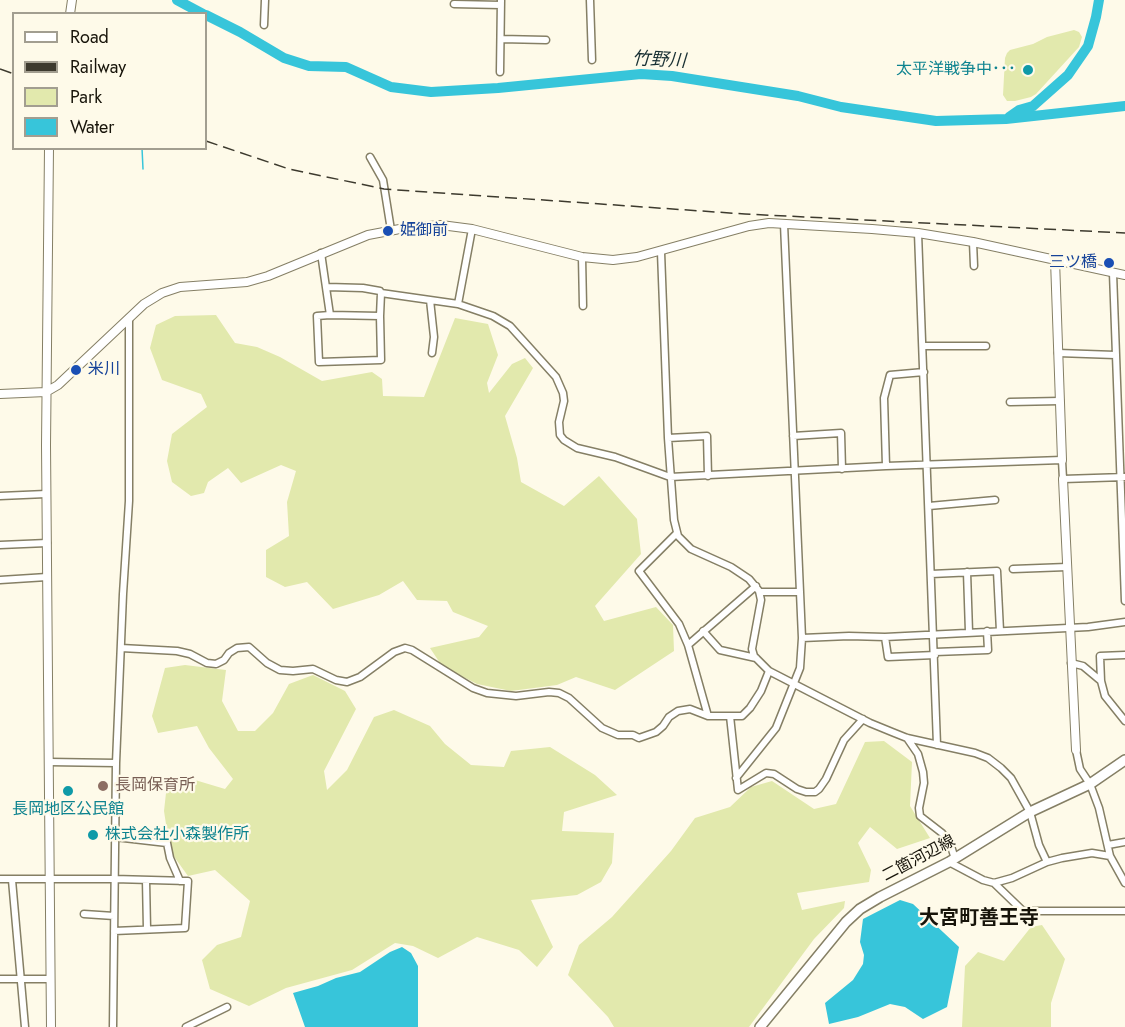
<!DOCTYPE html>
<html>
<head>
<meta charset="utf-8">
<style>
	body { margin:0 }
	#map { position:relative; width:1125px; height:1027px; overflow:hidden; background:#fefae9; font-family:Jost,sans-serif }
	canvas { display:block }
	.legend { position:absolute; left:12px; top:12px; width:195px; height:138px; box-sizing:border-box; background:#fefae9; border:2px solid #a29e90; margin:0; padding:8px 10px; list-style:none; font-size:18px; color:#17140a }
	.legend li { display:flex; align-items:center; gap:12px; height:30px }
	.legend b { width:30px; border:2px solid #a29e90 }
</style>
</head>
<body>
<div id="map">
<canvas width="1125" height="1027"></canvas>
<ul class="legend">
<li><b style="height:8px;background:#fff"></b>Road</li>
<li><b style="height:8px;background:#3d3a2e"></b>Railway</li>
<li><b style="height:16px;background:#e2e9ad"></b>Park</li>
<li><b style="height:16px;background:#37c5da"></b>Water</li>
</ul>
</div>
<script>
const ctx = document.querySelector('canvas').getContext('2d');
ctx.lineJoin = 'round';
function paint(path, color) { ctx.fillStyle = color; ctx.fill(path, 'evenodd'); }
const shape = rows => new Path2D(rows.map(r => 'M' + r).join(''));
function strokePath(path, color, width, dash) { ctx.strokeStyle = color; ctx.lineWidth = width; ctx.lineCap = dash ? 'butt' : 'round'; ctx.setLineDash(dash || []); ctx.stroke(path); }
function label(font, color, halo, rows, align = 'center') {
  ctx.font = font + ' Jost,"Noto Sans JP",sans-serif'; ctx.lineWidth = 4.5; ctx.setLineDash([]); ctx.textBaseline = 'middle'; ctx.strokeStyle = halo; ctx.fillStyle = color; for (const [text, x, y, turn = 0] of rows) {
    ctx.save(); ctx.translate(x, y); ctx.rotate((+turn || 0) * Math.PI / 180); ctx.textAlign = isNaN(turn) ? turn : align; if (halo) ctx.strokeText(text, 0, 0); ctx.fillText(text, 0, 0); ctx.restore();
  }
}
paint(shape([
	[1074,30,1079,32,1082,37,1079,47,1036,94,1031,97,1015,101,1007,101,1003,95,1005,58,1007,53,1010,50,1033,44,1047,37],
	[216,315,235,343,257,347,280,357,322,381,372,372,382,379,383,396,424,397,455,318,488,324,498,355,487,383,489,393,512,364,525,358,533,368,505,416,517,458,521,482,564,506,599,476,637,519,641,554,595,606,604,621,656,607,673,625,674,651,615,690,576,677,557,685,511,691,477,684,442,666,430,648,479,637,488,626,453,612,447,601,417,600,403,581,379,595,333,609,307,582,285,587,266,577,266,550,289,536,287,502,296,471,281,465,241,483,228,468,208,482,204,493,191,496,172,482,167,461,172,434,207,407,201,394,162,380,150,348,156,325,175,316],
	[185,665,226,670,222,701,238,731,255,731,273,713,289,684,313,675,345,691,356,709,324,771,327,790,347,770,374,717,394,710,430,726,445,744,471,765,504,767,511,751,550,747,595,775,617,795,564,812,562,831,614,833,612,863,601,882,577,895,531,900,553,947,537,967,519,950,477,937,438,958,413,946,395,943,352,970,286,988,249,1006,210,989,202,960,217,945,241,937,250,901,215,870,188,876,170,851,164,811,167,784,185,777,225,789,233,779,209,748,197,726,158,733,152,716,165,668],
	[884,741,912,762,910,806,930,838,897,849,870,827,858,843,871,870,869,882,797,893,802,910,845,901,844,908,814,939,749,1027,614,1027,608,1017,568,975,579,945,612,917,671,851,695,818,730,807,751,787,772,781,814,809,836,804,865,742],
	[1042,925,1065,959,1051,1003,1051,1027,962,1027,965,966,978,952,1004,961,1031,927]
]), '#e2e9ad');
paint(shape([
	[900,900,913,904,959,947,947,1007,923,1019,905,1007,890,1004,858,1017,829,1024,825,1003,853,980,863,964,864,955,860,942,863,919],
	[402,947,411,953,418,966,418,1027,305,1027,293,993,318,986,336,978,360,972,390,952]
]), '#37c5da');
strokePath(shape([
	[142,148,143,169]
]), '#37c5da', 1.5);
strokePath(shape([
	[177,0,203,14],
	[206,15,240,32,284,58,309,66,346,67,391,87,431,92,498,88,641,74,672,76,798,96,841,107,936,121,1006,119,1125,106],
	[1009,117,1019,110,1033,106,1068,75,1088,46,1096,17,1099,0]
]), '#37c5da', 10);
const minor = shape([
	[590,0,592,60],
	[454,4,501,5],
	[264,25,265,0],
	[501,39,546,40],
	[500,72,501,0],
	[370,157,383,180,391,230],
	[918,233,937,745],
	[973,242,974,266],
	[661,252,668,438,674,520,678,536,691,549,731,567,749,579,759,591,761,600,752,649,754,656,769,671,870,723,892,732,907,738,975,753,988,758,1001,768,1011,778,1030,812,1039,845,1047,862],
	[321,253,330,315,380,316,381,293,458,304,493,316,510,326,556,377,563,393,564,401,559,422,560,435,564,440,577,448,615,457,670,477,886,466,1062,460,1063,479,1125,477],
	[582,257,583,306],
	[1113,273,1125,601],
	[327,287,363,288,380,291,381,293],
	[430,300,434,337,432,353],
	[458,304,472,229],
	[330,315,317,316,319,362,381,360,380,316],
	[923,346,986,346],
	[1058,353,1115,355],
	[1010,402,1060,401],
	[793,436,841,433,842,469],
	[668,438,707,436,708,476],
	[886,466,884,398,890,375,924,372],
	[0,496,46,494],
	[929,506,995,500],
	[677,533,639,571,679,624,688,645,708,716],
	[0,545,47,543],
	[1013,569,1067,567],
	[967,572,969,632],
	[931,574,997,571,1000,631],
	[0,580,47,577],
	[760,592,800,592],
	[703,631,720,650,756,658],
	[885,637,888,657,935,655],
	[802,638,849,636,885,637,1088,627,1125,622],
	[688,645,756,586],
	[121,648,177,651,190,654,207,663,216,664,224,660,229,653,237,648,249,647,267,663,280,670,293,671,313,669,336,680,347,682,360,677,394,652,405,648,412,650,473,688,487,693,516,696,549,692,559,693,569,698,602,728,618,735,633,735,639,738,656,732,663,726,669,717,678,711,690,709,708,716,742,716,750,708,761,691,769,671],
	[935,652,988,650,987,631],
	[1125,655,1100,656,1101,681,1105,696,1125,721],
	[1071,663,1083,666,1101,681],
	[730,716,738,790,766,773,774,774,797,789,806,792,815,792,819,789,826,779,844,740,863,719],
	[907,738,918,754,923,772,924,783,919,808,920,816,942,833,950,843,955,859],
	[1076,750,1080,769,1090,784,1099,808,1110,856,1125,883],
	[49,762,116,763],
	[736,778,776,728,800,668,802,638,784,224],
	[115,837,167,843,170,858,180,881],
	[1108,845,1125,842],
	[949,862,983,880,994,883,1012,878,1047,862,1062,858,1092,853,1110,856],
	[0,879,114,879,188,881,185,928,114,931],
	[12,880,25,1027],
	[146,880,147,929],
	[994,883,1023,911,1125,911],
	[84,914,114,916],
	[0,979,50,979],
	[113,1027,116,763,123,594,129,501,129,318],
	[186,1027,227,1007]
]);
const tertiary = shape([
	[70,14,72,0],
	[49,148,46,445,51,1027],
	[1055,260,1062,460],
	[0,394,46,392,58,385,144,304,162,293,180,287,247,282,268,276,368,235,405,228,441,225,472,229,582,257,613,260,637,257,749,226,769,223,872,229,918,233,973,242,1125,275],
	[1063,479,1076,750]
]);
const secondary = shape([
	[760,1027,846,922,860,909,880,897,949,862,1030,812,1090,784,1125,760]
]);
strokePath(minor, '#857f65', 9);
strokePath(tertiary, '#857f65', 10);
strokePath(secondary, '#857f65', 12);
strokePath(minor, '#fff', 6);
strokePath(tertiary, '#fff', 8);
strokePath(secondary, '#fff', 9);
strokePath(shape([
	[0,69,14,74],
	[206,141,289,169,384,189,745,214,1125,233]
]), '#3d3a2e', 1.5, [12, 6]);
for (const [x, y, r, color] of [
	[1028,70,6,"#0f9aa8"],
	[388,231,6,"#1a4fb4"],
	[1109,263,6,"#1a4fb4"],
	[76,370,6,"#1a4fb4"],
	[103,786,6,"#8d6e63"],
	[68,791,6,"#0f9aa8"],
	[93,835,6,"#0f9aa8"]
]) { const dot = new Path2D(); dot.arc(x, y, r, 0, 2 * Math.PI); ctx.fillStyle = color; ctx.fill(dot); strokePath(dot, '#fefae9', 2); }
label('16px', '#0d838f', '#fefae9', [
	["太平洋戦争中･･･",1016,70],
	["長岡地区公民館",68,810,"center"],
	["株式会社小森製作所",105,835,"left"]
], 'right');
label('16px', '#164399', '#fefae9', [
	["姫御前",400,231],
	["三ツ橋",1097,263,"right"],
	["米川",88,370]
], 'left');
label('16px', '#785e54', '#fefae9', [
	["長岡保育所",115,786]
], 'left');
label('16px', '#17140a', '#fefae9', [
	["二箇河辺線",919,859,-28]
]);
label('italic 18px', '#193034', '#fefae9', [
	["竹野川",659,61,3]
]);
label('bold 20px', '#17140a', '#fefae9', [
	["大宮町善王寺",979,919]
]);
</script>
</body>
</html>
